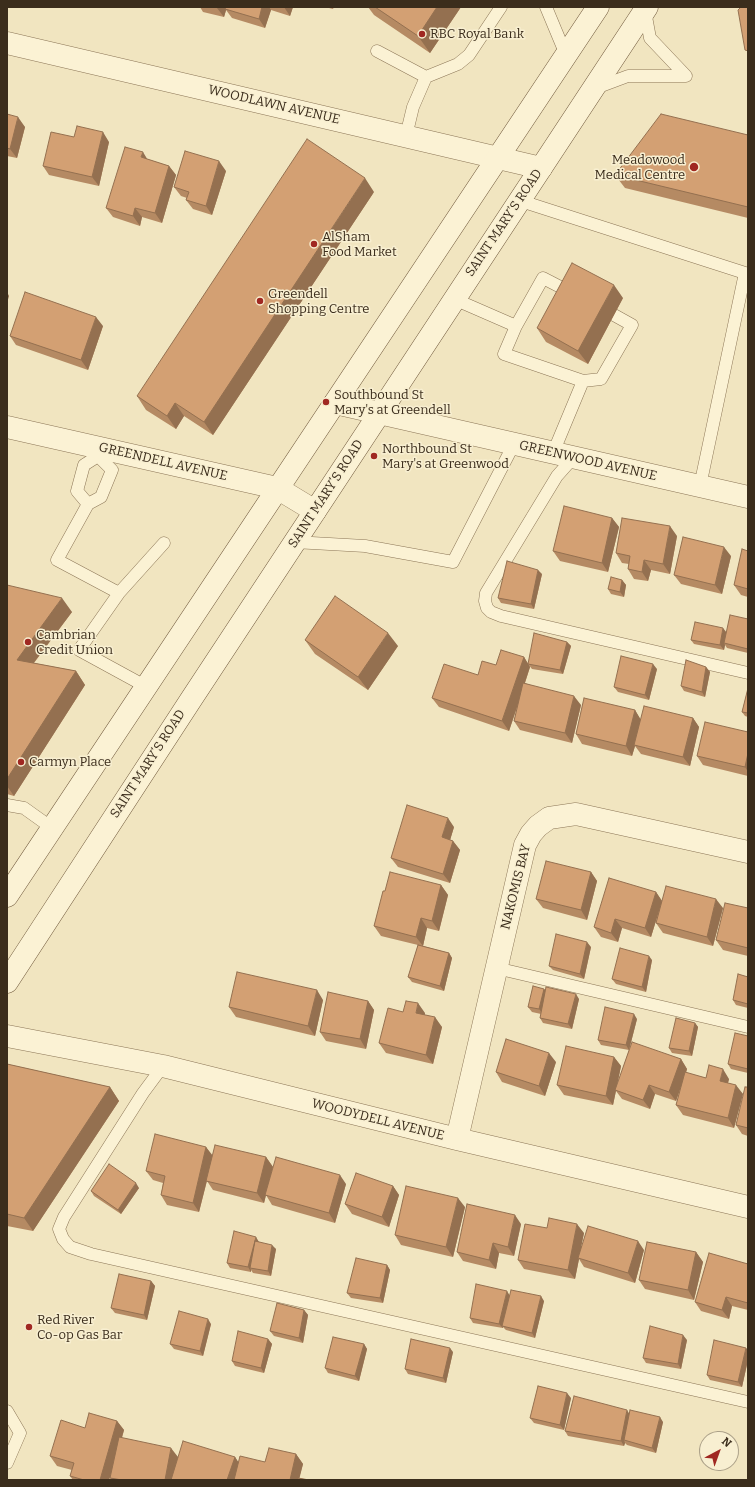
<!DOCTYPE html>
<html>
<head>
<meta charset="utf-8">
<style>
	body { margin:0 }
	#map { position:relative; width:755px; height:1487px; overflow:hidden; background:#f1e5c0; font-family:Bitter,serif }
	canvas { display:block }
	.frame { position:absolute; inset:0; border:8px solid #3b2d1c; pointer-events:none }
	.north { position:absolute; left:699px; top:1431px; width:40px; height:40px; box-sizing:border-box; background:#f8efd1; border:1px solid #aca189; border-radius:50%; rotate:41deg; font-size:11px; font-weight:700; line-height:16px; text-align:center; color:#3b2d1c }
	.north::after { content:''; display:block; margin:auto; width:14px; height:18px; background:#a02822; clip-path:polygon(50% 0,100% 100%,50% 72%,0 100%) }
</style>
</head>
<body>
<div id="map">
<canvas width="755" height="1487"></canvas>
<div class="frame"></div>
<div class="north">N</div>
</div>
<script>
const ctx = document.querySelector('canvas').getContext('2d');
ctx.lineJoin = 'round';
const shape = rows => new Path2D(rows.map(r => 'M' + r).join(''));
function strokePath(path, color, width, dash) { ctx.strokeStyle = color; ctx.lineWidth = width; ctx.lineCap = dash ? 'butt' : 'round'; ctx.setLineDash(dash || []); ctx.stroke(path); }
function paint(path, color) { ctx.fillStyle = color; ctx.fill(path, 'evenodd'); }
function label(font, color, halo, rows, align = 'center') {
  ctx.font = font + ' Bitter,serif'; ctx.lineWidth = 3; ctx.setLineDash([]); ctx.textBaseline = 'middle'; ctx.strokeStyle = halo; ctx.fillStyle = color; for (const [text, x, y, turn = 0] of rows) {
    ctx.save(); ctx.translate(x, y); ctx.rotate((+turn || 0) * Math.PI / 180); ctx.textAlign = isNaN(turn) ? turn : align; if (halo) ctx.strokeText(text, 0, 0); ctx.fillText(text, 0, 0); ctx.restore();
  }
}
const service = shape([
	[546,7,566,55],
	[645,11,650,38,686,76],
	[377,51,426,77,413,107,406,136],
	[426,77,458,64,469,55,501,7],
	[596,88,628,76,686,76],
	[521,201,745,273,700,486],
	[454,299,516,326,504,354,583,381,553,453],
	[516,326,543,278,572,293],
	[583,381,601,379,632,325,614,315],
	[98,456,112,470,101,497,88,504,77,491,84,465,98,456,101,448],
	[573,458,557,476,486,593,485,601,487,608,491,612,501,616,748,673],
	[88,504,57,560,119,593,79,650,145,686],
	[294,542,365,546,453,562,514,444],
	[119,593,164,543],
	[7,805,24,808,52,828],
	[496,968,748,1027],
	[163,1066,143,1093,64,1217,59,1229,63,1239,70,1247,91,1254,748,1402],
	[7,1411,20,1433,7,1463]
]);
const minor = shape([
	[7,43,541,168],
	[335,403,748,497],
	[7,427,277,488,315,511],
	[7,1036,163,1066,457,1139,748,1207],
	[457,1139,525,845,531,834,538,826,549,818,576,814,748,852]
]);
const secondary = shape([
	[7,896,598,7],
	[7,982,192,698,647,7]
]);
strokePath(service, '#8c7657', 13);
strokePath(minor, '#8c7657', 23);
strokePath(secondary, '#6e573a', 23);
strokePath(service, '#fbf2d4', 12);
strokePath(minor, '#fbf2d4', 22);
strokePath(secondary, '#fbf2d4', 22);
paint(shape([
	[200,7,293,7,290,16,271,10,265,28,232,18,226,10,224,17,203,12],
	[325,7,334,7,333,9],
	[368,7,461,7,430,53,374,15],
	[7,114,25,127,17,158,7,156],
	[748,135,748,218,625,188,615,175],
	[74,137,109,142,99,186,49,175,43,166],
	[147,159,169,166,176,175,162,223,142,217,140,226,113,217,106,208],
	[226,171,212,215,193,209,186,200,187,198,181,196,174,187],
	[374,192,213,435,184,416,176,429,146,410,137,396],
	[623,298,588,364,546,342,537,328],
	[103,326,88,370,16,345,10,336],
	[612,518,619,527,608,572,560,561,553,551],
	[677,536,670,574,651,570,648,581,634,579,628,569,629,564,622,563,616,553],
	[748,551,748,597,741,595,734,585],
	[731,556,722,594,681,584,674,575],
	[542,574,534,609,501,603,498,598],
	[622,580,626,585,624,597,611,594,608,589],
	[7,585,72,612,34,663,76,671,85,685,14,796,7,794],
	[748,619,748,653,727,648,725,645,724,650,694,644,691,640,726,632],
	[305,640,398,646,368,690,315,654],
	[567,642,571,646,563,674,532,669,528,664],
	[524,657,530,667,525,683,581,705,572,743,520,730,514,721,518,705,509,731,439,707,432,698,478,675],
	[706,667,710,672,705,697,684,691,681,686],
	[657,669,649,700,618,692,614,687],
	[748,688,748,717,745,716,742,712],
	[635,710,640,719,693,718,699,727,690,766,641,754,635,746,632,756,582,744,576,734],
	[748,732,748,776,703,765,697,756],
	[454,827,450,840,453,841,460,850,450,883,398,867,391,858],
	[591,872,597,881,587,920,543,908,536,899],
	[441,885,448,895,439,931,427,928,423,946,449,953,452,958,444,991,412,982,408,977,418,945,381,936,374,926,385,891],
	[656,892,662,901,723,908,713,946,663,933,656,923,659,911,651,937,622,928,618,942,601,937,594,927],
	[748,908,748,956,723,950,716,940],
	[591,947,584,979,553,970,549,966],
	[652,960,646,992,616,984,612,979],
	[748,977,748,1008,736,1005,733,1000],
	[544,989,546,991,579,999,572,1029,543,1023,540,1018,541,1014,532,1012,528,1007],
	[323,1000,315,1036,236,1017,229,1007],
	[368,1001,374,1010,366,1049,326,1041,320,1032],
	[403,1012,425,1013,425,1015,442,1027,433,1064,386,1053,379,1043],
	[637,1019,629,1050,681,1059,687,1069,686,1073,706,1078,729,1079,728,1083,743,1094,734,1128,683,1115,676,1105,681,1087,676,1101,655,1094,650,1109,622,1099,616,1091,613,1105,564,1095,557,1085,614,1057,621,1066,617,1086,629,1050,601,1045,598,1040],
	[695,1023,698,1027,692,1056,672,1053,669,1048],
	[748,1036,748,1073,731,1069,728,1064],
	[556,1062,545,1096,502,1082,496,1072],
	[7,1064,110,1087,119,1101,33,1231,7,1226],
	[748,1087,748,1136,742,1134,736,1125],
	[206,1147,212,1156,266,1157,273,1167,267,1189,346,1184,335,1223,272,1205,266,1195,264,1203,213,1190,207,1181,199,1212,167,1205,161,1195,163,1183,153,1180,146,1171],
	[393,1186,399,1195,389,1227,352,1214,345,1204],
	[139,1188,121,1214,94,1196,91,1191],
	[465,1207,453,1257,401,1245,395,1235],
	[521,1224,514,1256,499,1253,496,1269,463,1261,457,1252],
	[547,1228,584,1233,581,1246,644,1250,635,1283,584,1267,579,1259,575,1279,524,1269,518,1260],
	[259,1242,276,1249,271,1276,253,1273,251,1270,251,1272,230,1268,227,1263],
	[696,1252,703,1262,694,1300,645,1289,639,1280],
	[748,1264,748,1310,732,1306,729,1319,701,1311,695,1302],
	[387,1265,390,1270,383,1303,351,1298,347,1293],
	[151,1281,155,1286,147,1320,115,1313,111,1308],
	[510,1296,544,1301,535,1338,506,1330,503,1327,503,1328,473,1323,470,1318],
	[304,1310,308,1315,303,1343,274,1336,270,1331],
	[211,1324,203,1356,174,1349,170,1344],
	[268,1339,272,1344,264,1373,235,1366,232,1361],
	[687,1340,681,1369,646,1363,643,1358],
	[364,1344,367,1349,359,1381,328,1373,325,1368],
	[748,1350,748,1360,742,1387,710,1380,707,1375],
	[453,1352,446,1383,408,1374,405,1369],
	[571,1398,564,1430,534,1423,530,1418],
	[629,1413,663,1422,656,1453,627,1445,625,1443,624,1446,568,1436,565,1431],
	[117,1421,124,1430,122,1438,178,1457,235,1457,238,1462,265,1462,296,1454,303,1464,299,1478,309,1480,112,1480,110,1478,112,1472,109,1480,73,1480,70,1476,72,1470,57,1466,50,1456,85,1428]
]), '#b58a63');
paint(shape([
	[217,7,227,7,224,17,217,8],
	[262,7,269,7,271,10,265,28,259,19],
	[284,7,293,7,290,16],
	[437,7,461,7,430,53,418,36],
	[18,117,25,127,17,158,10,149],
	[103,132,109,142,99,186,92,177],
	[143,152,149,162,141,157],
	[219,161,226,171,212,215,206,206],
	[169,166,176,175,162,223,155,213],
	[365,178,374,192,213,435,204,422],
	[135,208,142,217,140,226,133,216],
	[614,285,623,298,588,364,578,351],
	[7,292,9,296,7,303],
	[96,317,103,326,88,370,81,360],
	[175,403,184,416,176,429,167,416],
	[612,518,619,527,608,572,602,563],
	[670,526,677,536,670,574,663,564],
	[724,547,731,556,722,594,715,585],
	[644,560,651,570,648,581,642,572],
	[538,570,542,574,534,609,531,604],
	[622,580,626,585,624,597,620,592],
	[62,598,72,612,26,673,17,660],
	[723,628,727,633,724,643,725,645,724,650,720,645],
	[388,633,398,646,368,690,358,677],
	[567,642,571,646,563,674,560,670],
	[524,657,530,667,509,731,502,721],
	[653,664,657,669,649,700,645,695],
	[706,667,710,672,705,697,702,692],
	[76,671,85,685,14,796,7,786,7,779],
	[574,696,581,705,572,743,565,733],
	[635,710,641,720,634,745,635,746,632,756,626,746],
	[693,718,699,727,690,766,683,757],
	[748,753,748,772,745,767],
	[448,818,454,827,448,847,442,837],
	[453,841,460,850,450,883,443,874],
	[591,872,597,881,587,920,581,910],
	[441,885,448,895,439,931,432,921],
	[656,892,662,901,651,937,645,928],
	[716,899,723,908,713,946,707,937],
	[421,918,427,928,423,946,416,937],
	[615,919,622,928,618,942,611,933],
	[587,942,591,947,584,979,580,974],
	[449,953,452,958,444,991,440,986],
	[649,956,652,960,646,992,642,987],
	[544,989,548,993,543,1014,539,1009],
	[317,990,323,1000,315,1036,308,1026],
	[576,994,579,999,572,1029,568,1024],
	[368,1001,374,1010,366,1049,360,1039],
	[418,1003,425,1013,423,1022,416,1013],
	[634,1014,637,1019,629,1050,626,1045],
	[435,1017,442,1027,433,1064,426,1055],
	[695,1023,698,1027,692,1056,689,1051],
	[549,1053,556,1062,545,1096,539,1086],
	[614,1057,621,1066,613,1105,606,1096],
	[681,1059,687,1069,676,1101,669,1092],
	[723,1069,729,1079,726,1090,720,1081],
	[649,1085,655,1094,650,1109,643,1100],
	[736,1085,743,1094,734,1128,728,1118],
	[110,1087,119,1101,33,1231,24,1218],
	[206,1147,213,1156,199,1212,193,1203],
	[266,1157,273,1167,264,1203,257,1193],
	[340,1175,346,1184,335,1223,329,1213],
	[136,1183,139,1188,121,1214,118,1210],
	[393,1186,399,1195,389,1227,382,1217],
	[458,1198,465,1207,453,1257,446,1247],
	[515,1215,521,1224,514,1256,508,1247],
	[577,1224,584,1233,579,1258,578,1258,579,1259,575,1279,568,1270],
	[256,1237,259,1242,250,1268,251,1270,251,1272,248,1267],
	[638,1241,644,1250,635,1283,628,1273],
	[493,1243,499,1253,496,1269,489,1260],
	[272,1245,276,1249,271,1276,268,1271],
	[696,1252,703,1262,694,1300,688,1290],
	[387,1265,390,1270,383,1303,380,1298],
	[151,1281,155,1286,147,1320,144,1315],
	[507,1291,510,1296,502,1326,503,1327,503,1328,499,1324],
	[541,1296,544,1301,535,1338,532,1333],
	[726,1297,732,1306,729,1319,722,1310],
	[304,1310,308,1315,303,1343,299,1338],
	[208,1319,211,1324,203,1356,200,1351],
	[683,1335,687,1340,681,1369,678,1364],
	[268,1339,272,1344,264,1373,261,1368],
	[364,1344,367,1349,359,1381,355,1376],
	[450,1348,453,1352,446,1383,443,1378],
	[746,1348,748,1350,748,1360,742,1387,738,1382],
	[567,1393,571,1398,564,1430,560,1425],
	[627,1410,630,1415,624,1440,625,1443,624,1446,621,1441],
	[660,1417,663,1422,656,1453,652,1448],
	[117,1421,124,1430,109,1480,100,1480],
	[171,1448,178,1457,173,1480,165,1480],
	[296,1454,303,1464,299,1480,290,1480],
	[235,1457,241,1466,237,1480,227,1480]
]), '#947050');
const building = shape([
	[226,7,262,7,259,19,225,9,226,7],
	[375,7,437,7,418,36,375,7],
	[741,7,748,7,748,51,745,50,738,10,741,7],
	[7,114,18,117,10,149,7,148,7,114],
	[661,114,748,135,748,207,615,175,661,114],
	[77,126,103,132,92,177,43,166,51,132,74,137,77,126],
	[307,139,365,178,204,422,175,403,167,416,137,396,307,139],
	[125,147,143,152,141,157,169,166,155,213,135,208,133,216,106,208,125,147],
	[185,151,219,161,206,206,186,200,189,192,174,187,185,151],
	[572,263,614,285,578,351,537,328,572,263],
	[25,292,96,317,81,360,10,336,25,292],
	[564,506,612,518,602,563,553,551,564,506],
	[622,518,670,526,663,564,644,560,642,572,628,569,630,556,616,553,622,518],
	[683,537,724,547,715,585,674,575,683,537],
	[742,549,748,551,748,589,734,585,742,549],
	[507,561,538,570,531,604,498,598,507,561],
	[611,577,622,580,620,592,608,589,611,577],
	[7,585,62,598,17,660,76,671,7,779,7,585],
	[335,596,388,633,358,677,305,640,335,596],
	[730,615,748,619,748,649,724,643,730,615],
	[695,622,723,628,720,645,691,640,695,622],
	[534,633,567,642,560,670,528,664,534,633],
	[501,650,524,657,502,721,432,698,444,664,478,675,482,661,496,665,501,650],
	[621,656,653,664,645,695,614,687,621,656],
	[686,660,706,667,702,692,681,686,686,660],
	[523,683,574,696,565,733,514,721,523,683],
	[748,688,748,713,742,712,748,688],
	[584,698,635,710,626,746,576,734,584,698],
	[644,706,693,718,683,757,634,745,644,706],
	[705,722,748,732,748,753,745,767,697,756,705,722],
	[407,805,448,818,442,837,453,841,443,874,391,858,407,805],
	[546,861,591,872,581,910,536,899,546,861],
	[390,872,441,885,432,921,421,918,416,937,374,926,383,891,385,891,390,872],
	[609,878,656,892,645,928,615,919,611,933,594,927,609,878],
	[666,886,716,899,707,937,656,923,666,886],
	[725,903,748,908,748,948,716,940,725,903],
	[556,934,587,942,580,974,549,966,556,934],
	[418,945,449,953,440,986,408,977,418,945],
	[620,948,649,956,642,987,612,979,620,948],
	[237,972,317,990,308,1026,229,1007,237,972],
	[738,974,748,977,748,1004,733,1000,738,974],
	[533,986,544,989,539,1009,528,1007,533,986],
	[546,987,576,994,568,1024,540,1018,546,987],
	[328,992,368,1001,360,1039,320,1032,328,992],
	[406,1001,418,1003,416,1013,435,1017,426,1055,379,1043,388,1008,403,1012,406,1001],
	[605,1007,634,1014,626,1045,598,1040,605,1007],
	[676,1018,695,1023,689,1051,669,1048,676,1018],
	[735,1033,748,1036,748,1069,728,1064,735,1033],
	[506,1039,549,1053,539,1086,496,1072,506,1039],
	[632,1042,681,1059,669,1092,649,1085,643,1100,615,1090,632,1042],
	[566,1046,614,1057,606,1096,557,1085,566,1046],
	[7,1064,110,1087,24,1218,7,1214,7,1064],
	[709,1065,723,1069,720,1081,736,1085,728,1118,676,1105,685,1072,706,1078,709,1065],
	[745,1087,748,1087,748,1128,736,1125,745,1087],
	[155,1134,206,1147,193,1203,161,1195,165,1176,146,1171,155,1134],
	[215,1145,266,1157,257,1193,206,1181,215,1145],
	[276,1157,340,1175,329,1213,265,1195,276,1157],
	[109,1164,136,1183,118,1210,91,1191,109,1164],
	[356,1173,393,1186,382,1217,345,1204,356,1173],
	[406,1186,458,1198,446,1247,395,1235,406,1186],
	[467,1204,515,1215,508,1247,493,1243,489,1260,457,1252,467,1204],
	[549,1218,577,1224,568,1270,518,1260,525,1224,547,1228,549,1218],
	[588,1226,638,1241,628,1273,578,1258,588,1226],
	[234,1231,256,1237,248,1267,227,1263,234,1231],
	[255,1241,272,1245,268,1271,250,1268,255,1241],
	[647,1242,696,1252,688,1290,639,1280,647,1242],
	[709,1253,748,1264,748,1303,726,1297,722,1310,695,1302,709,1253],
	[356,1258,387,1265,380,1298,347,1293,356,1258],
	[119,1274,151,1281,144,1315,111,1308,119,1274],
	[476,1284,507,1291,499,1324,470,1318,476,1284],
	[511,1290,541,1296,532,1333,502,1326,511,1290],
	[277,1303,304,1310,299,1338,270,1331,277,1303],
	[179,1311,208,1319,200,1351,170,1344,179,1311],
	[650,1326,683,1335,678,1364,643,1358,650,1326],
	[238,1331,268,1339,261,1368,232,1361,238,1331],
	[333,1337,364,1344,355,1376,325,1368,333,1337],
	[411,1339,450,1348,443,1378,405,1369,411,1339],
	[714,1340,746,1348,738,1382,707,1375,714,1340],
	[538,1386,567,1393,560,1425,530,1418,538,1386],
	[574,1396,627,1410,621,1441,565,1431,574,1396],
	[630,1410,660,1417,652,1448,624,1440,630,1410],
	[89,1413,117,1421,100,1480,84,1480,70,1476,74,1463,50,1456,61,1420,85,1428,89,1413],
	[119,1437,171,1448,165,1480,122,1480,110,1478,119,1437],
	[183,1441,235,1457,227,1480,171,1480,183,1441],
	[269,1448,296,1454,290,1480,234,1480,240,1456,265,1462,269,1448],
	[298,1478,309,1480,298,1480,298,1478]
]);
paint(building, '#d3a073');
strokePath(building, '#947050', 1);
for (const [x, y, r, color] of [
	[422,34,4,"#a02822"],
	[694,167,5,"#a02822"],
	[314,244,4,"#a02822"],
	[260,301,4,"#a02822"],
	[326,402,4,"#a02822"],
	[374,456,4,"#a02822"],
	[28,642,4,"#a02822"],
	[21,762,4,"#a02822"],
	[29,1327,4,"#a02822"]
]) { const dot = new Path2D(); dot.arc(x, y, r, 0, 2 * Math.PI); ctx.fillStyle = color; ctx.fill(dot); strokePath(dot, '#f8efd1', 1.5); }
label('13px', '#3b2d1c', '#f8efd1', [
	["RBC Royal Bank",430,34],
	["Meadowood",685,160,"right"],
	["Medical Centre",685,175,"right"],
	["AlSham",322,237],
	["Food Market",322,252],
	["Greendell",268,294],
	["Shopping Centre",268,309],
	["Southbound St",334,395],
	["Mary's at Greendell",334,410],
	["Northbound St",382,449],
	["Mary's at Greenwood",382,464],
	["Cambrian",36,635],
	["Credit Union",36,650],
	["Carmyn Place",29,762],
	["Red River",37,1320],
	["Co-op Gas Bar",37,1335]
], 'left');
label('13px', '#3b2d1c', '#f8efd1', [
	["WOODLAWN AVENUE",274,105,13],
	["SAINT MARY’S ROAD",504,223,-56],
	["GREENWOOD AVENUE",588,461,13],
	["GREENDELL AVENUE",163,462,13],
	["SAINT MARY’S ROAD",326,494,-57],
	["SAINT MARY’S ROAD",148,764,-57],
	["NAKOMIS BAY",516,887,-76],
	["WOODYDELL AVENUE",378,1120,14]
]);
</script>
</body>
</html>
